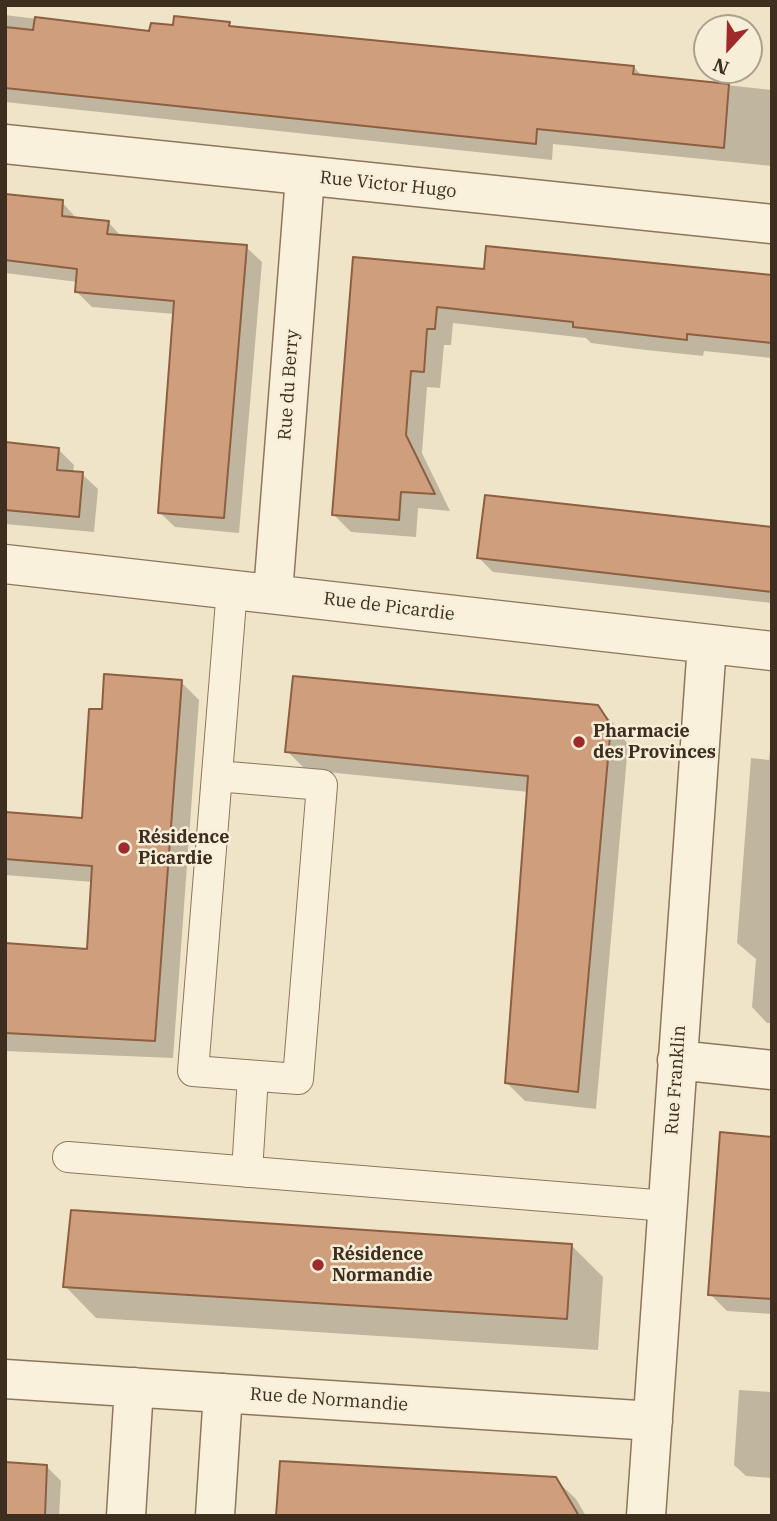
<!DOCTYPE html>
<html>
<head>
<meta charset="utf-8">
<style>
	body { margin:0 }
	#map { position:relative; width:777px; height:1521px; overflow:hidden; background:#f0e4c8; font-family:"IBM Plex Serif",serif }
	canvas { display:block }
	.frame { position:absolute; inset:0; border:7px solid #3d2e20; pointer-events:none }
	.north { position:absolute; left:693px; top:14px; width:70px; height:70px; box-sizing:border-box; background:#f7eed8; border:2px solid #ada18e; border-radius:50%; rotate:202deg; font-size:19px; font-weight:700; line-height:28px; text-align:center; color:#3d2e20 }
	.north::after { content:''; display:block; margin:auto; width:24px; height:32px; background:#9e2a2b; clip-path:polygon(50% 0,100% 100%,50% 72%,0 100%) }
</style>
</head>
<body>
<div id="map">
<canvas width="777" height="1521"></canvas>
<div class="frame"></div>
<div class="north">N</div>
</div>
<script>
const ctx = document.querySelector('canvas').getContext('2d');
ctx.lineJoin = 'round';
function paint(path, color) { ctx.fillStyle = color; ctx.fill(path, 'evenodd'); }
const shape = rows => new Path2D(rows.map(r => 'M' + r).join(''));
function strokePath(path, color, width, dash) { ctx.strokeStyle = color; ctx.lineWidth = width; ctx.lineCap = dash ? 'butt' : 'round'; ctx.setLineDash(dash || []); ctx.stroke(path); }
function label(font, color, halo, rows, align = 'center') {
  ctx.font = font + ' "IBM Plex Serif",serif'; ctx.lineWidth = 5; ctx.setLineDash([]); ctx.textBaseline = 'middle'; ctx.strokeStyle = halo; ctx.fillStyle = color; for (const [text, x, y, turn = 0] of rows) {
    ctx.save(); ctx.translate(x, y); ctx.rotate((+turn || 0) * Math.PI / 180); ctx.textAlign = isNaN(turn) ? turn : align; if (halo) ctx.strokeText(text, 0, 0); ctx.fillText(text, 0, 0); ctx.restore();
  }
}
paint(shape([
	[5,15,151,33,175,27,229,24,233,28,634,67,642,76,772,90,772,166,553,144,552,160,5,102],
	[5,195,62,202,77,219,108,222,122,237,246,247,262,262,239,533,175,527,159,512,175,314,92,307,77,292,78,282,5,273],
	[354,259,485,270,772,276,772,358,704,351,703,356,637,349,591,343,586,338,453,323,451,345,444,345,440,388,427,387,422,453,450,511,418,508,416,537,351,532,334,515],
	[5,444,59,450,74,465,73,473,82,474,98,489,94,532,5,524],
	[772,529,772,603,493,572,479,558],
	[181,682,199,700,173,1058,5,1051,5,946,88,951,93,882,5,875,5,814,83,820,103,711],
	[597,707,616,726,628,745,596,1109,525,1101,506,1082,529,792,306,770,287,751],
	[607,722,611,722,617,732,614,733],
	[772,728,772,1023,767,1023,752,1007,756,959,737,943,751,758,769,760],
	[772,1139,772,1314,727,1311,710,1294],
	[571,1245,603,1277,598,1350,96,1318,65,1286],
	[739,1390,772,1392,772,1478,746,1476,734,1465],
	[47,1467,61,1481,59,1516,5,1516],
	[555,1479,576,1499,586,1516,278,1516]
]), '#0003');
const building = shape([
	[174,16,230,22,229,26,634,66,633,74,729,84,724,148,537,129,536,144,5,88,5,27,33,30,35,17,149,31,151,23,173,25,174,16],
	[5,194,63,200,62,216,109,221,107,234,247,245,224,518,158,513,174,301,75,292,77,269,5,260,5,194],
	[486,246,772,275,772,343,687,334,687,340,619,332,573,327,573,322,437,307,435,329,427,329,424,372,411,371,406,435,435,494,401,492,399,520,332,515,353,257,484,269,486,246],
	[5,442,59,448,57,470,83,472,79,517,5,510,5,442],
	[485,495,772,527,772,592,477,558,485,495],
	[104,674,182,680,155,1041,5,1033,5,943,87,949,92,866,5,859,5,812,82,818,89,709,102,709,104,674],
	[293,676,598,705,611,725,578,1092,505,1083,528,776,285,752,293,676],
	[720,1132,772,1137,772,1299,708,1295,720,1132],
	[71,1210,572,1244,567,1319,63,1287,71,1210],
	[280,1461,556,1477,579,1516,276,1516,280,1461],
	[5,1462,47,1465,45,1516,5,1516,5,1462]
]);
paint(building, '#cf9f7d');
strokePath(building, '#8d5f41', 2);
const service = shape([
	[217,776,322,785,298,1079,193,1071,232,589],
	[68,1157,667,1206],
	[247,1172,253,1076]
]);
const minor = shape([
	[5,564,772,651],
	[273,593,305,177],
	[677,1060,772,1070],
	[5,1379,653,1421],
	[126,1516,134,1387],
	[215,1516,223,1393],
	[646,1516,707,644]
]);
const tertiary = shape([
	[5,144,772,224]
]);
strokePath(service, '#8d765c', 32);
strokePath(minor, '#8d765c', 41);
strokePath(tertiary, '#8d765c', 41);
strokePath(service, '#faf1dc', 30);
strokePath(minor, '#faf1dc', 38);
strokePath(tertiary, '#faf1dc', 38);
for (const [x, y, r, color] of [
	[579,742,7,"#9e2a2b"],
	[124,848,7,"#9e2a2b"],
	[318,1265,7,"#9e2a2b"]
]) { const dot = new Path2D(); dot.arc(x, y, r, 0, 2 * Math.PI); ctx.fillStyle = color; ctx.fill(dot); strokePath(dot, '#f7eed8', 2.5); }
label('18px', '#3d2e20', '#f7eed8', [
	["Rue Victor Hugo",388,185,6],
	["Rue du Berry",289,385,-86],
	["Rue de Picardie",389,607,7],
	["Rue Franklin",676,1080,-86],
	["Rue de Normandie",329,1400,4]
]);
label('bold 18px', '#3d2e20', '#f7eed8', [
	["Pharmacie",593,732],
	["des Provinces",593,753],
	["Résidence",138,838],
	["Picardie",138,859],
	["Résidence",332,1255],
	["Normandie",332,1276]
], 'left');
</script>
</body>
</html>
